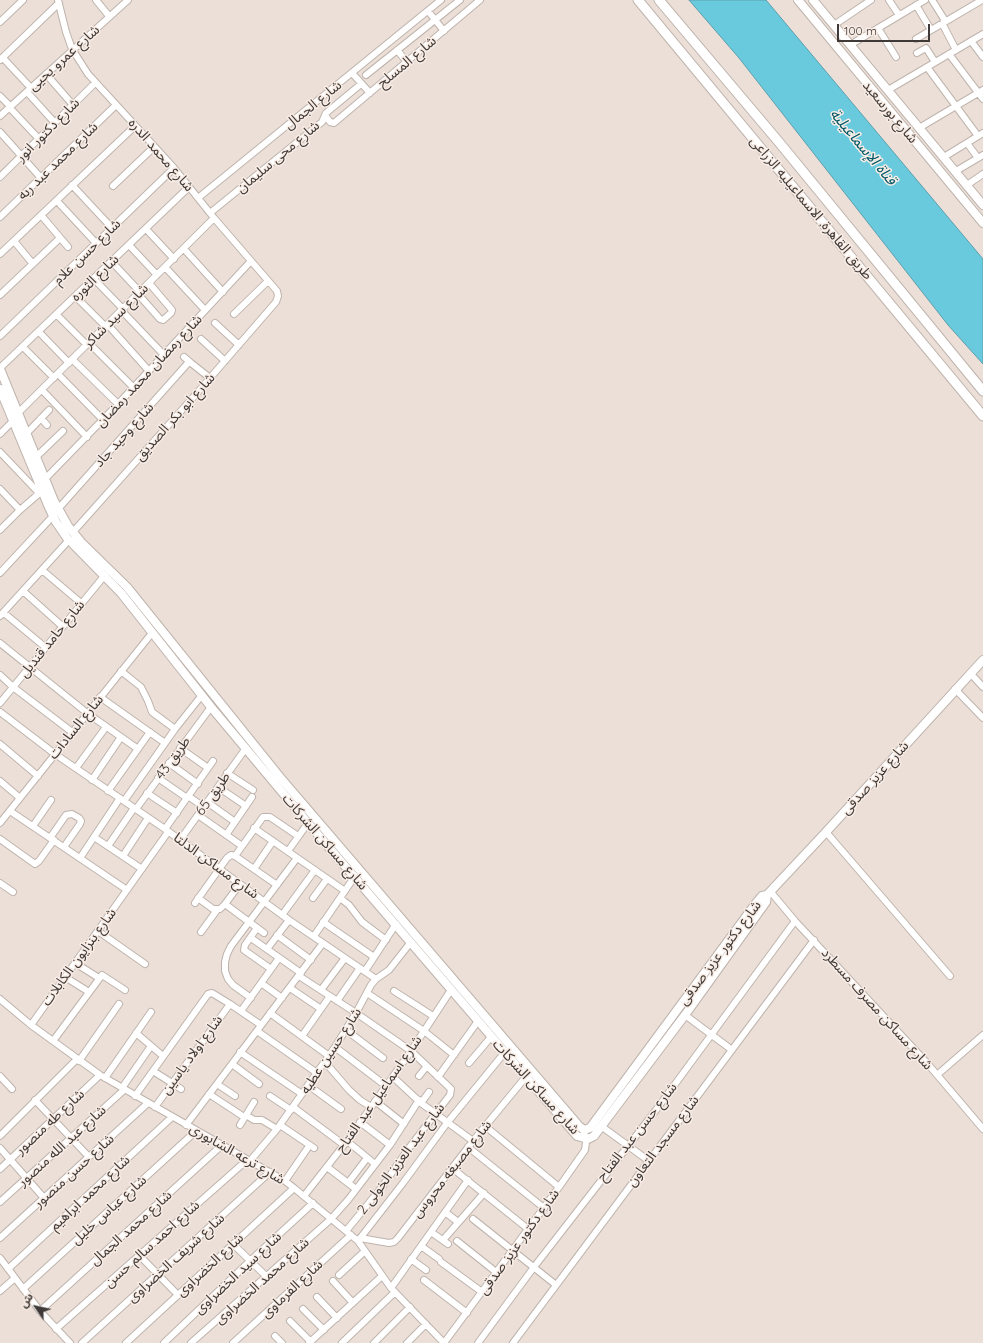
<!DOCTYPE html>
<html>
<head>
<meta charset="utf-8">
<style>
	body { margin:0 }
	#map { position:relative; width:983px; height:1343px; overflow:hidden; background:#ebdfd8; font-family:Quicksand,"Noto Sans Arabic",sans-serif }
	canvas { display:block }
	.north { position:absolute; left:16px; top:1287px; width:40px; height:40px; -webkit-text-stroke:3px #f8ece5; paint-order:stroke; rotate:304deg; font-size:11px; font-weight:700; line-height:16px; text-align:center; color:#3f3a37 }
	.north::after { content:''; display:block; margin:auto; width:14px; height:18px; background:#3f3a37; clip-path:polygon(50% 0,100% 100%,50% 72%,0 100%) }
	.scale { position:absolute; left:837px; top:24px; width:93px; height:18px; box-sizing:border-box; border:2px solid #3f3a37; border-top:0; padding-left:5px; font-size:12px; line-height:14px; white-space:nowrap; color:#3f3a37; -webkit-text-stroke:3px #f8ece5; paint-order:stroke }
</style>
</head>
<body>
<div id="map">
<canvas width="983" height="1343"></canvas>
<div class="north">ش</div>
<div class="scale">100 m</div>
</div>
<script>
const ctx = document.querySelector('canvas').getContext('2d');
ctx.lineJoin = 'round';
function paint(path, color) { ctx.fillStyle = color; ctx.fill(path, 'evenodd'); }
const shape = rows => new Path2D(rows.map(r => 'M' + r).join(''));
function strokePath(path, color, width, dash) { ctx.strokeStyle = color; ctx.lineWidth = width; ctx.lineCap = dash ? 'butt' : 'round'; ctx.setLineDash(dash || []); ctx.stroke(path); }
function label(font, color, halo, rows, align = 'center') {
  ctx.font = font + ' Quicksand,"Noto Sans Arabic",sans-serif'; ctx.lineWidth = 3; ctx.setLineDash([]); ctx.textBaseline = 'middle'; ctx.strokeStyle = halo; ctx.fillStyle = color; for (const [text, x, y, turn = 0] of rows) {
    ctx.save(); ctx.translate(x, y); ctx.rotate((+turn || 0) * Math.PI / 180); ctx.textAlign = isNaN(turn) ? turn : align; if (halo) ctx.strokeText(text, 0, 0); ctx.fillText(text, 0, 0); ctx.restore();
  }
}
const water = shape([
	[689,0,766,0,983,259,983,364,948,325,739,58,689,0]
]);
paint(water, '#69cade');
strokePath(water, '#5c9fac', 1);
const street = shape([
	[58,0,66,32,72,49,88,74,174,168,214,218,277,291,278,296,276,302,197,393,73,532],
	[96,0,109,16],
	[889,0,899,15],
	[932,0,944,19,943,25,956,50],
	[916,5,931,30],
	[428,11,444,31],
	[0,22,23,0],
	[834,25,871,0],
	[878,28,896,57],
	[916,39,982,0],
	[971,41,983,57],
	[850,45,925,0],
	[397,50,407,62],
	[917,53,926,48,935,62],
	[949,54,983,99],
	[3,58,31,88],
	[0,60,59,3],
	[927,67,978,136],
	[352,73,370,93],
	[46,74,73,105],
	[366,75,460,0],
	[888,90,983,34],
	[27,92,55,123],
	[0,96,10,106],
	[9,107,39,139],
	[325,115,330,122,334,123,480,0],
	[0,116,128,0],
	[919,128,983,90],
	[0,132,41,178],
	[967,143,978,158],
	[944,157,983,133],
	[956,171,983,155],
	[0,177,95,83],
	[72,185,112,228],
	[967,185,983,174],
	[113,186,154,147],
	[198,198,441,0],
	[57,201,96,243],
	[210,213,322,122,326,113,361,84],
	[41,215,68,247],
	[0,217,116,105],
	[146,229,174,259],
	[14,241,33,264],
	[129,245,157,275],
	[184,249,223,292],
	[0,254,135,126],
	[112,262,140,292],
	[165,267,205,310],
	[94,279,123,309],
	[138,294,160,319,163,320,171,313,172,310,149,283],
	[0,295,60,238],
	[76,297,106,327],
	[122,311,164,355],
	[234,314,268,281],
	[57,315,87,345],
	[215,323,239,345],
	[108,325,149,371],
	[39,332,69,363],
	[0,336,174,168],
	[201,339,225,361],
	[89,343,134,388],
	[23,347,54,378],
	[184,357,191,363],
	[73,360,118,404],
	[0,368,189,187],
	[58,374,103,420],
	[42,390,87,437],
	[18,413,214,218],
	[41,418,47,425],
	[0,434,13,421],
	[26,434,49,410],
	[0,452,39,493],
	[36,457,63,431],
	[45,479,118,404,251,261],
	[0,489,20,510],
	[58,509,188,363,191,363,210,378],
	[0,530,20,510,42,491],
	[42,570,81,603],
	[0,573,53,516],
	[23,591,62,626],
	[4,613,45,647],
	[0,616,69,540],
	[0,643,87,713,138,749],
	[121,671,141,687,148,701,152,712,175,729],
	[970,673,983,687],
	[0,675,13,687,72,732],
	[955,689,983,718],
	[100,697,165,743],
	[0,703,105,575],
	[0,712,55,754,165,829,289,920,376,979],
	[0,744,38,776],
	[180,748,208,768],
	[169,763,198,784],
	[76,768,106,727],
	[227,773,253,790],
	[158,778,187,798],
	[92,780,121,737],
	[0,781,20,798],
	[218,787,246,806],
	[108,791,150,732],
	[147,793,177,813],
	[188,796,204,807],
	[124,801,175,729,202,695],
	[207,802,235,822],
	[136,809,211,707],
	[10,811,127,890],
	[198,815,242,846],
	[0,823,152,633],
	[33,826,51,800],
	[254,828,345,891],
	[165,829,213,761],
	[826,832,950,976],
	[226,835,252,797],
	[94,837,142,869],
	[50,838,66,815,72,814,79,818,81,821,80,824,64,847],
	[0,839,35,864,39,861,54,840],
	[180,840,246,748],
	[108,846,134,808],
	[288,851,308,823],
	[123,856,148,818],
	[235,856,263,817,270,817,298,836],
	[80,858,120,798],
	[254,869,273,841],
	[0,883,13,892],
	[770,891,795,921,927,1063,983,1129],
	[198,898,213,909,220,909,225,904,240,884],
	[313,898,327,879],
	[340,898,349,905,362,922,386,940],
	[195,903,227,858,231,855,235,856,277,885],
	[225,904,264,933],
	[282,915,315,870],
	[323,922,374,957],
	[257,928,245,945,244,950,271,969],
	[98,931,145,964],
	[201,932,217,910],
	[277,935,311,960],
	[314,936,355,876],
	[251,938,301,973],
	[267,949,289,920],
	[75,963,99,978],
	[365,971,396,924],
	[299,976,356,1013,411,1051,451,1089,450,1095,409,1148,382,1187,346,1231],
	[65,977,89,992],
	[261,983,282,998],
	[290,988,321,1009],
	[321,990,345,958],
	[394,991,433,1016],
	[367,993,424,1031,454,1055],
	[251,998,233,985,228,979,225,971,225,962,227,954,231,946,297,858],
	[0,999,31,1025,100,1075,285,1181,294,1188,358,1241,391,1288,444,1343],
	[337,1001,360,968],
	[241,1011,279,958],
	[270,1013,329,1056],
	[685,1015,732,1050],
	[31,1025,168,832],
	[346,1030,383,1058],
	[257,1031,317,1073],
	[136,1033,163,1056],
	[302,1036,330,996],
	[53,1041,102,975,125,990],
	[335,1047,386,1086],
	[240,1052,302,1094],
	[79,1061,119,1004],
	[325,1062,349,1090,360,1100,371,1107],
	[469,1063,491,1037],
	[232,1064,259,1084],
	[153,1071,172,1083],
	[937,1075,983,1035],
	[0,1076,12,1089],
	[419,1076,427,1066],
	[393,1077,421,1103,473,1141],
	[438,1077,478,1021],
	[105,1078,151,1012],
	[172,1083,181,1089],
	[217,1084,235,1096],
	[308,1085,341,1109],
	[122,1088,151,1046],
	[209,1094,244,1117],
	[135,1096,208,994,212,993,230,1004,261,1025],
	[270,1096,291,1110],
	[35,1100,89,1157],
	[375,1101,404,1124],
	[421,1103,429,1092],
	[155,1107,230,1004],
	[293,1107,344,1145],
	[246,1115,254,1120,262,1120,277,1129],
	[360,1122,390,1145],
	[186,1125,323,943],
	[240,1125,254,1102],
	[280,1125,314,1148],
	[485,1126,559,1187],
	[601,1126,649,1161],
	[0,1136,77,1059],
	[347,1141,375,1164],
	[468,1147,544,1208],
	[0,1148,44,1198],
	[250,1161,277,1129,335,1047,356,1013,371,985,376,979,389,970,411,942],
	[327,1167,356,1189],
	[452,1168,528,1229],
	[0,1169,100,1075],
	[285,1181,307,1149],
	[348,1183,367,1158],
	[304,1196,347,1141,411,1051,451,990],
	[0,1202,124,1090],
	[445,1212,458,1222],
	[473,1219,556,1285],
	[431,1232,448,1244],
	[0,1238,148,1103],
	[360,1238,389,1243,394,1242,398,1238,473,1141,529,1073],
	[443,1240,484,1193],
	[358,1241,403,1183,447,1123,505,1052],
	[457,1241,496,1272],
	[233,1244,267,1277],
	[421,1246,439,1259],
	[139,1255,178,1295],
	[0,1258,40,1311,70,1343],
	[411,1259,426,1270],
	[441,1262,482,1292],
	[8,1269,172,1117],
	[339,1275,365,1251],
	[424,1280,467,1313],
	[333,1281,353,1303],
	[391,1288,468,1180],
	[23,1289,196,1131],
	[0,1291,15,1278],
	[317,1297,337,1318],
	[303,1309,324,1330],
	[40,1311,222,1145],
	[290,1321,311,1342],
	[56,1329,247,1160],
	[275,1336,282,1343],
	[82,1343,270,1172],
	[126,1343,294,1188],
	[164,1343,250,1261,313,1203],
	[191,1343,331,1219,348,1200,390,1145,419,1100],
	[233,1343,351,1235],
	[309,1343,382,1276],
	[342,1343,395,1292],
	[374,1343,410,1307],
	[407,1343,426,1324],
	[444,1343,559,1187,585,1150,586,1142,585,1135],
	[478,1343,534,1267,656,1110,795,921],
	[513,1343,814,940]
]);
const secondary = shape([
	[798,0,983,223],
	[813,0,983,205],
	[0,369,54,501,68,526,81,542,127,587,279,776,579,1126,584,1130,590,1128,756,903,762,896,767,895,826,832,983,660],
	[0,389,48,505,56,522,67,538,121,593,211,707,308,823,577,1136,588,1139,594,1136,685,1015,766,902,767,895]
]);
const primary = shape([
	[638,0,983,416],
	[659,0,778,141,983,391]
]);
strokePath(street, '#bfb4ad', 8);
strokePath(secondary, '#bfb4ad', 10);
strokePath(primary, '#bfb4ad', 11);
strokePath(street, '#fff', 6);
strokePath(secondary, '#fff', 8);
strokePath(primary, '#fff', 9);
label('14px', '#3f3a37', '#f8ece5', [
	["شارع عمرو يحيى",64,58,-42],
	["شارع المسلح",407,62,-40],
	["شارع الجمال",313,105,-39],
	["شارع بورسعيد",890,112,50],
	["شارع دكتور انور",48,130,-45],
	["شارع محمد الدره",161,155,49],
	["شارع محى سليمان",278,157,-40],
	["شارع محمد عبد ربه",58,161,-44],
	["طريق القاهرة, الاسماعيليه الزراعى",811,208,50],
	["شارع حسن علام",87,252,-44],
	["شارع الثوره",95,278,-44],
	["شارع سيد شاكر",116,316,-45],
	["شارع رمضان محمد رمضان",149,371,-47],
	["شارع ابو بكر الصديق",175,417,-48],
	["شارع وحيد جاد",124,435,-48],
	["شارع حامد قنديل",52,639,-51],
	["شارع السادات",76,727,-51],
	["طريق 43",173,758,-54],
	["شارع عزيز صدقى",875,778,-48],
	["طريق 65",213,794,-55],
	["شارع مساكن الشركات",325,842,49],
	["شارع مساكن الدلتا",216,866,36],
	["شارع دكتور عزيز صدقى",720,953,-53],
	["شارع بنزايون الكابلات",79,957,-54],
	["شارع مساكن مصرف مسطرد",877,1009,48],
	["شارع حسين عطيه",331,1051,-57],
	["شارع اولاد ياسين",192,1055,-54],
	["شارع مساكن الشركات",536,1087,48],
	["شارع اسماعيل عبد الفتاح",379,1094,-55],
	["شارع طه منصور",50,1122,-43],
	["شارع حسن عبد الفتاح",637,1132,-52],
	["شارع مسجد التعاون",663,1141,-53],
	["شارع عبد الله منصور",62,1146,-42],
	["شارع ترعه الشابورى",237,1154,30],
	["شارع عبد العزيز الخولى 2",401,1159,-53],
	["شارع مصبغه محروس",452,1169,-52],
	["شارع حسن منصور",74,1171,-42],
	["شارع محمد ابراهيم",90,1193,-43],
	["شارع عباس خليل",109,1210,-42],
	["شارع محمد الجمال",131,1228,-42],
	["شارع دكتور عزيز صدقى",519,1242,-54],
	["شارع احمد سالم حسن",152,1244,-42],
	["شارع شريف الخضراوى",176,1258,-42],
	["شارع الخضراوى",210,1265,-43],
	["شارع سيد الخضراوى",238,1273,-43],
	["شارع محمد الخضراوى",262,1281,-42],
	["شارع الفرماوى",292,1289,-43]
]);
label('italic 15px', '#005867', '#f8ece5', [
	["قناة الإسماعيلية",863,147,50]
]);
</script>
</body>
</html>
